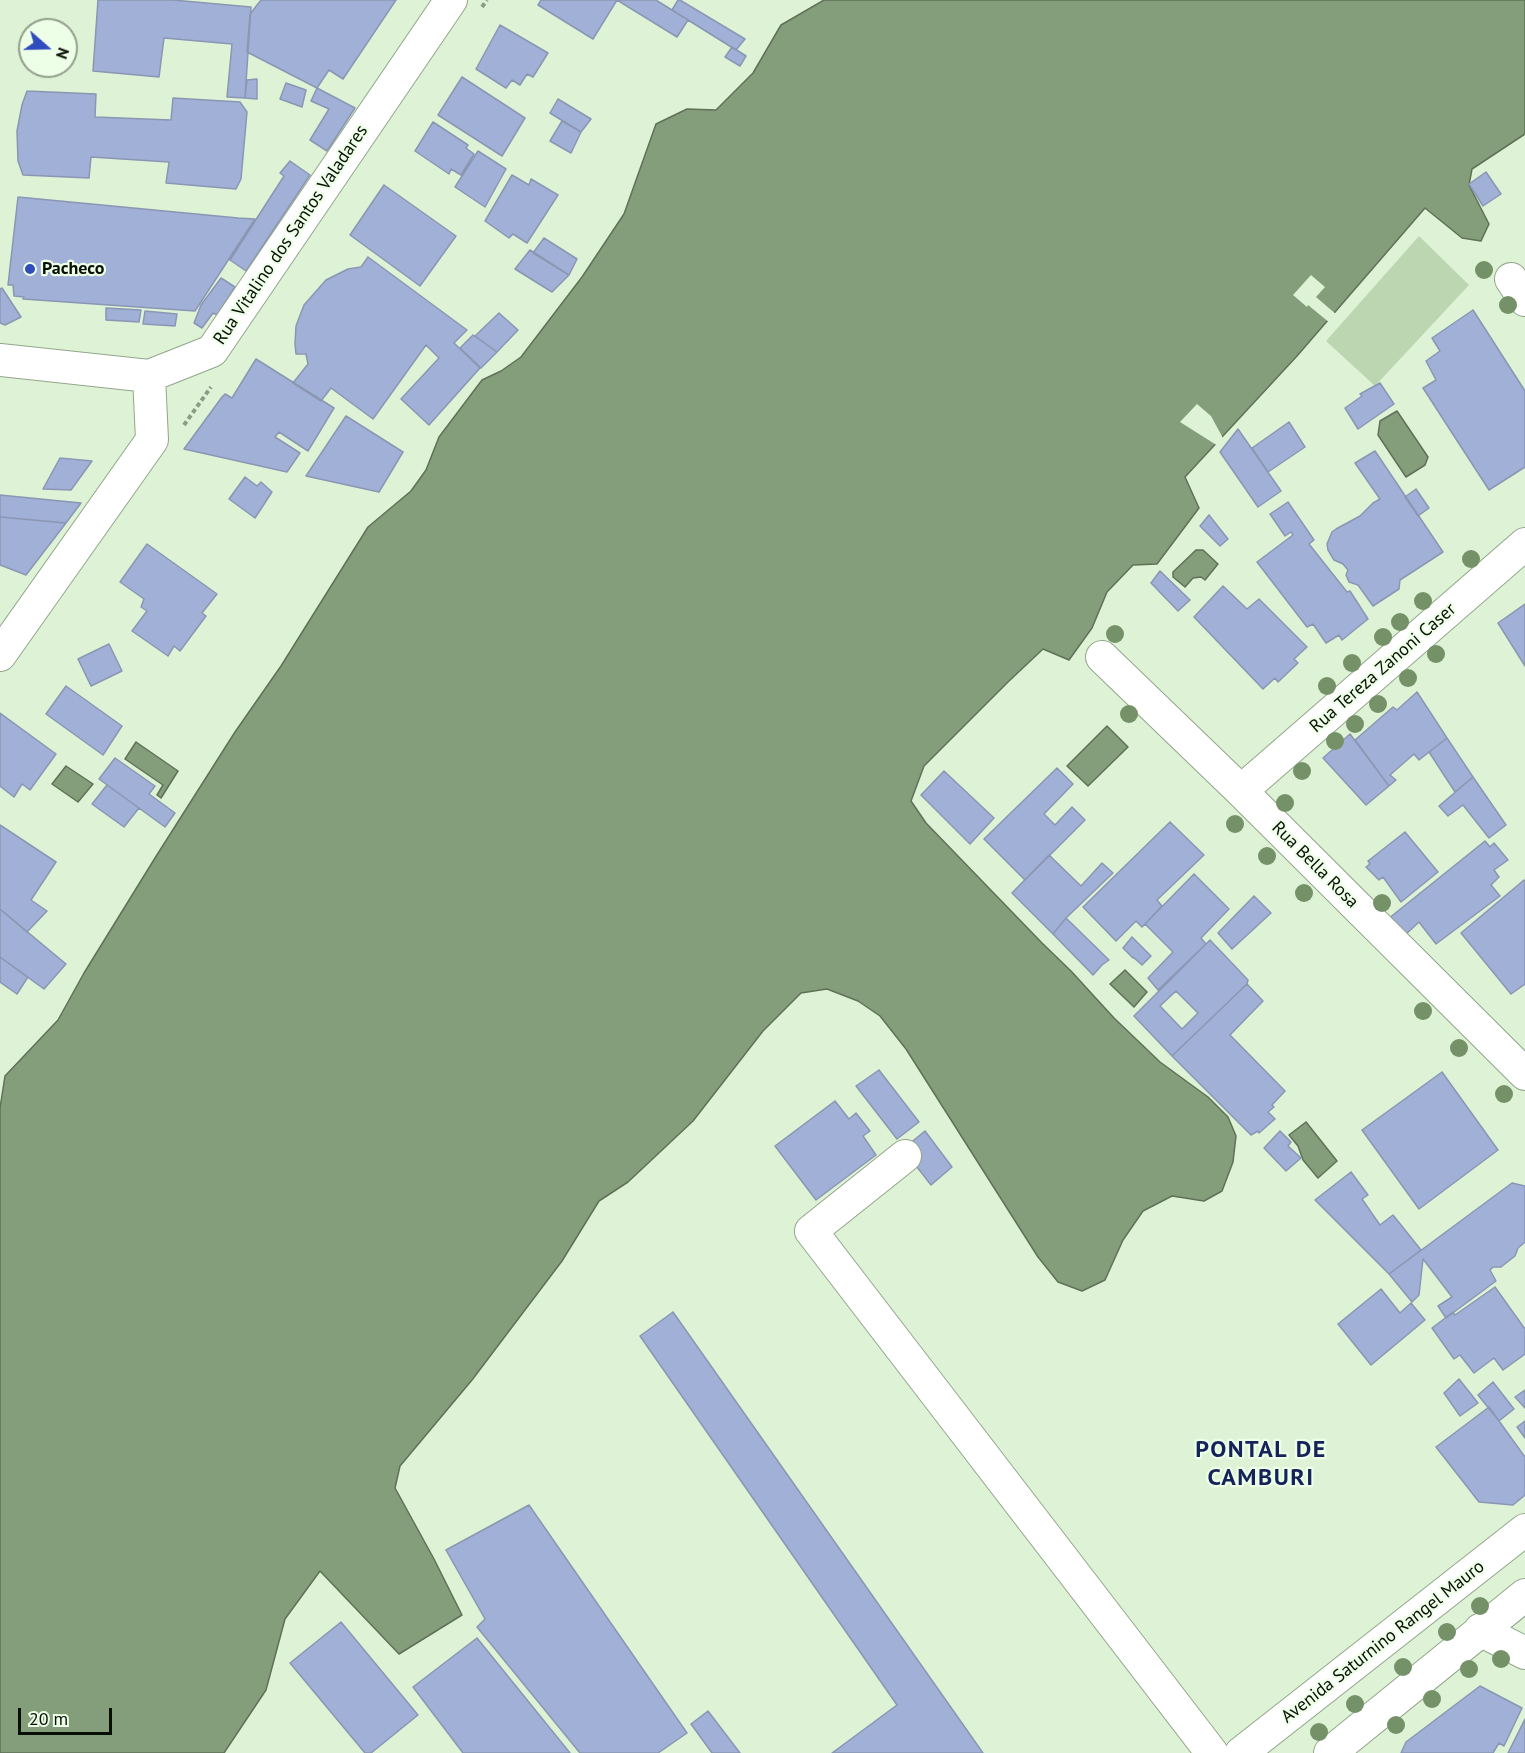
<!DOCTYPE html>
<html>
<head>
<meta charset="utf-8">
<style>
	body { margin:0 }
	#map { position:relative; width:1525px; height:1753px; overflow:hidden; background:#def3d6; font-family:"PT Sans",sans-serif }
	canvas { display:block }
	.north { position:absolute; left:18px; top:18px; width:60px; height:60px; box-sizing:border-box; background:#eeffe7; border:2px solid #929f8d; border-radius:50%; rotate:110deg; font-size:16px; font-weight:700; line-height:24px; text-align:center; color:#080f06 }
	.north::after { content:''; display:block; margin:auto; width:21px; height:27px; background:#304cbd; clip-path:polygon(50% 0,100% 100%,50% 72%,0 100%) }
	.scale { position:absolute; left:18px; top:1708px; width:94px; height:27px; box-sizing:border-box; border:3px solid #080f06; border-top:0; padding-left:8px; font-size:18px; line-height:21px; white-space:nowrap; color:#080f06; -webkit-text-stroke:4px #eeffe7; paint-order:stroke }
</style>
</head>
<body>
<div id="map">
<canvas width="1525" height="1753"></canvas>
<div class="north">N</div>
<div class="scale">20 m</div>
</div>
<script>
const ctx = document.querySelector('canvas').getContext('2d');
ctx.lineJoin = 'round';
function paint(path, color) { ctx.fillStyle = color; ctx.fill(path, 'evenodd'); }
const shape = rows => new Path2D(rows.map(r => 'M' + r).join(''));
function strokePath(path, color, width, dash) { ctx.strokeStyle = color; ctx.lineWidth = width; ctx.lineCap = dash ? 'butt' : 'round'; ctx.setLineDash(dash || []); ctx.stroke(path); }
function label(font, color, halo, rows, align = 'center') {
  ctx.font = font + ' "PT Sans",sans-serif'; ctx.lineWidth = 4.5; ctx.setLineDash([]); ctx.textBaseline = 'middle'; ctx.strokeStyle = halo; ctx.fillStyle = color; for (const [text, x, y, turn = 0] of rows) {
    ctx.save(); ctx.translate(x, y); ctx.rotate((+turn || 0) * Math.PI / 180); ctx.textAlign = isNaN(turn) ? turn : align; if (halo) ctx.strokeText(text, 0, 0); ctx.fillText(text, 0, 0); ctx.restore();
  }
}
paint(shape([
	[1419,236,1469,285,1375,386,1326,341]
]), '#bbd6b1');
const water = shape([
	[824,0,1525,0,1525,134,1472,169,1469,185,1489,224,1481,241,1462,238,1425,208,1297,356,1185,477,1199,508,1157,564,1133,565,1107,592,1092,628,1069,660,1043,649,1008,682,924,766,911,801,926,823,1042,943,1071,971,1114,1018,1160,1062,1208,1097,1228,1117,1236,1136,1233,1162,1222,1191,1204,1201,1172,1196,1143,1211,1123,1240,1105,1280,1082,1291,1058,1282,1038,1257,906,1049,880,1016,858,1001,827,989,801,993,763,1031,693,1121,628,1182,599,1201,562,1261,472,1380,400,1466,395,1488,434,1559,462,1615,399,1654,320,1571,285,1619,266,1690,224,1753,0,1753,0,1108,5,1076,58,1020,84,973,155,858,235,732,281,666,368,527,411,491,426,470,439,437,482,380,501,371,521,357,582,277,624,214,656,124,687,109,716,110,753,73,781,25,824,0],
	[1397,411,1428,457,1425,465,1406,477,1378,435,1380,421,1397,411],
	[1196,550,1203,550,1218,564,1205,580,1201,577,1193,578,1185,587,1173,577,1173,572,1196,550],
	[1107,726,1128,747,1088,786,1067,766,1107,726],
	[136,742,178,771,161,798,157,795,163,785,125,759,136,742],
	[66,766,93,784,78,802,52,784,66,766],
	[1125,970,1147,992,1134,1007,1110,984,1125,970],
	[1306,1122,1337,1161,1318,1178,1303,1160,1298,1146,1289,1135,1306,1122]
]);
paint(water, '#849d7a');
strokePath(water, '#5f7257', 1.5);
paint(shape([
	[1311,275,1325,287,1316,297,1337,315,1330,323,1308,305,1307,307,1293,295],
	[1197,404,1211,416,1224,440,1218,446,1180,422]
]), '#def3d6');
const building = shape([
	[98,0,173,0,251,7,245,98,227,97,232,44,164,38,159,77,93,71,98,0],
	[261,0,396,0,343,79,329,70,317,88,247,52,250,14,261,0],
	[541,0,656,0,688,20,677,37,617,0,593,39,538,5,541,0],
	[678,0,680,0,745,39,736,50,672,10,678,0],
	[500,25,548,53,533,77,527,74,520,85,512,80,506,88,476,69,500,25],
	[732,47,746,56,740,66,725,57,732,47],
	[462,77,525,118,502,156,438,115,462,77],
	[257,79,257,99,245,98,247,80,257,79],
	[286,83,306,90,302,107,280,99,286,83],
	[317,88,355,108,327,151,310,140,329,109,311,101,317,88],
	[27,91,96,94,95,117,171,120,173,98,240,102,247,112,241,179,236,189,166,183,169,162,91,157,89,178,23,175,18,161,17,131,22,105,27,91],
	[558,99,591,119,581,132,550,113,558,99],
	[562,121,581,132,571,153,550,141,562,121],
	[433,122,468,145,466,148,474,154,461,175,451,169,449,174,415,151,433,122],
	[478,151,506,169,485,207,455,187,478,151],
	[290,161,310,175,246,271,230,260,284,176,280,173,290,161],
	[1486,172,1501,194,1483,206,1469,184,1486,172],
	[512,175,529,185,531,179,558,195,527,243,513,234,509,238,485,221,512,175],
	[384,185,456,236,420,286,350,235,384,185],
	[18,197,238,218,255,219,195,311,23,299,24,297,14,296,13,285,8,285,18,197],
	[544,238,577,259,569,275,533,253,544,238],
	[530,250,569,275,552,292,515,269,530,250],
	[368,257,467,330,454,343,480,368,429,425,401,399,439,358,426,345,373,419,331,388,321,401,293,383,308,364,306,354,296,354,295,344,296,326,304,305,326,280,348,269,361,267,368,257],
	[221,278,235,287,217,315,213,313,202,328,194,323,201,305,221,278],
	[2,288,21,317,5,325,0,323,0,289,2,288],
	[106,308,141,310,139,322,106,320,106,308],
	[1473,310,1525,391,1525,467,1489,490,1423,388,1436,380,1426,361,1440,351,1432,338,1473,310],
	[145,311,177,314,175,326,143,324,145,311],
	[499,313,518,330,497,352,475,336,499,313],
	[473,335,497,352,481,368,460,348,473,335],
	[256,359,334,408,308,451,279,432,275,437,300,453,287,472,184,449,222,397,225,394,232,398,256,359],
	[1380,383,1394,404,1358,429,1345,408,1362,396,1360,394,1380,383],
	[346,416,403,452,379,492,306,476,346,416],
	[1289,422,1305,447,1268,472,1252,448,1289,422],
	[1238,429,1281,491,1258,507,1220,452,1238,429],
	[1375,451,1443,552,1400,580,1399,589,1373,606,1358,585,1349,582,1346,575,1348,570,1343,564,1334,560,1328,550,1327,544,1332,532,1336,529,1360,516,1373,503,1380,499,1355,463,1375,451],
	[60,458,92,461,71,490,43,489,60,458],
	[245,477,257,486,261,482,272,492,255,518,229,499,245,477],
	[1416,489,1429,508,1418,516,1405,497,1416,489],
	[0,495,81,503,66,523,0,517,0,495],
	[1288,502,1314,540,1309,544,1347,592,1350,591,1368,619,1342,640,1339,635,1326,643,1313,624,1307,627,1257,562,1293,535,1291,532,1285,536,1270,514,1288,502],
	[1209,515,1228,539,1220,546,1200,526,1209,515],
	[0,517,66,523,26,575,0,565,0,517],
	[147,544,217,594,202,613,206,616,180,651,174,646,168,656,132,631,147,611,141,607,144,599,120,582,147,544],
	[1160,571,1190,600,1178,611,1151,583,1160,571],
	[1223,586,1247,609,1259,599,1307,647,1294,659,1298,663,1278,682,1275,678,1263,689,1194,617,1223,586],
	[1525,604,1525,666,1498,623,1525,604],
	[109,644,122,671,91,686,78,659,109,644],
	[66,686,122,726,103,755,46,714,66,686],
	[1417,692,1447,738,1419,760,1414,754,1390,775,1396,780,1389,786,1355,740,1393,707,1397,710,1417,692],
	[0,713,56,754,30,790,22,784,14,797,0,786,0,713],
	[1350,734,1389,786,1366,805,1323,758,1350,734],
	[1447,738,1473,777,1455,792,1429,752,1447,738],
	[115,758,155,786,149,794,175,813,165,827,99,779,115,758],
	[1057,768,1073,784,1044,814,1055,825,1072,807,1085,820,1025,880,984,839,1057,768],
	[944,771,994,818,970,844,921,795,944,771],
	[1473,777,1506,825,1489,838,1463,805,1448,816,1439,806,1473,777],
	[107,785,139,808,124,827,92,804,107,785],
	[1170,822,1204,855,1157,900,1162,906,1145,924,1142,927,1136,921,1116,941,1083,907,1170,822],
	[0,825,56,862,31,900,47,911,27,932,0,909,0,825],
	[1405,832,1438,872,1401,902,1383,877,1379,880,1366,867,1370,864,1368,861,1405,832],
	[1485,841,1490,847,1494,843,1508,860,1494,870,1499,877,1491,885,1500,896,1436,944,1419,922,1404,936,1388,919,1485,841],
	[1049,855,1081,886,1102,863,1113,873,1066,918,1053,934,1012,893,1049,855],
	[1194,874,1229,909,1201,938,1206,944,1158,990,1148,978,1173,952,1145,924,1194,874],
	[1524,880,1525,882,1525,984,1511,994,1461,933,1524,880],
	[1254,896,1271,913,1232,949,1218,933,1254,896],
	[0,909,66,964,44,989,0,957,0,909],
	[1066,918,1109,960,1102,965,1093,975,1053,934,1066,918],
	[1132,937,1151,956,1142,965,1133,957,1133,958,1123,948,1132,937],
	[1210,940,1248,980,1247,984,1172,1056,1134,1016,1210,940],
	[1176,991,1198,1013,1182,1029,1160,1006,1176,991],
	[0,957,28,977,17,994,0,982,0,957],
	[1247,984,1263,1001,1230,1035,1285,1091,1272,1105,1274,1107,1268,1112,1275,1119,1259,1133,1258,1131,1251,1135,1172,1056,1247,984],
	[879,1070,919,1122,897,1139,856,1086,879,1070],
	[1442,1072,1498,1150,1419,1209,1362,1130,1442,1072],
	[835,1101,849,1119,856,1113,870,1131,863,1136,876,1155,816,1200,775,1146,835,1101],
	[925,1131,952,1167,931,1185,903,1149,925,1131],
	[1280,1131,1291,1142,1288,1146,1301,1158,1286,1171,1264,1148,1280,1131],
	[1351,1172,1368,1195,1362,1199,1380,1225,1393,1215,1421,1250,1389,1274,1315,1200,1351,1172],
	[1512,1183,1525,1186,1525,1242,1518,1248,1515,1256,1501,1267,1493,1267,1490,1270,1496,1281,1446,1318,1438,1306,1452,1297,1423,1259,1419,1295,1412,1302,1389,1274,1512,1183],
	[1495,1287,1525,1329,1525,1354,1503,1370,1494,1358,1474,1373,1460,1355,1454,1359,1432,1328,1453,1312,1455,1315,1495,1287],
	[1381,1289,1400,1313,1411,1303,1425,1320,1371,1365,1338,1324,1381,1289],
	[673,1312,983,1753,832,1753,897,1705,640,1336,673,1312],
	[1459,1379,1478,1403,1460,1416,1444,1393,1459,1379],
	[1493,1382,1514,1409,1499,1421,1478,1395,1493,1382],
	[1525,1390,1525,1408,1515,1397,1525,1390],
	[1489,1407,1525,1457,1525,1495,1513,1505,1479,1502,1436,1447,1489,1407],
	[1525,1421,1525,1438,1517,1427,1525,1421],
	[529,1505,687,1733,658,1753,580,1753,477,1627,485,1619,446,1550,529,1505],
	[341,1622,418,1715,371,1753,365,1753,290,1663,341,1622],
	[477,1638,570,1753,463,1753,413,1687,477,1638],
	[1480,1686,1522,1708,1504,1746,1499,1743,1493,1753,1401,1753,1406,1742,1480,1686],
	[708,1711,740,1753,712,1753,691,1724,708,1711],
	[1525,1719,1525,1753,1508,1753,1525,1719]
]);
paint(building, '#a0b0d6');
strokePath(building, '#8b96b3', 1.5);
const minor = shape([
	[1511,279,1525,300],
	[0,360,149,376,212,351,451,0],
	[0,655,152,440,149,376],
	[1102,657,1241,791,1525,1074],
	[1241,791,1525,544],
	[905,1156,811,1231,1212,1753],
	[1480,1630,1525,1653],
	[1241,1753,1525,1530],
	[1330,1753,1525,1595]
]);
strokePath(minor, '#92a68b', 34);
strokePath(shape([
	[482,7,487,0],
	[184,425,211,387]
]), '#8c9c86', 4, [4.5, 3]);
strokePath(minor, '#fff', 32);
ctx.fillStyle = '#749167';
for (const [x, y] of [
	[1484,270],
	[1508,305],
	[1471,559],
	[1423,601],
	[1400,622],
	[1115,634],
	[1383,637],
	[1436,654],
	[1352,663],
	[1408,678],
	[1327,686],
	[1378,704],
	[1129,714],
	[1355,724],
	[1335,741],
	[1302,771],
	[1285,803],
	[1235,824],
	[1267,856],
	[1304,893],
	[1382,903],
	[1423,1011],
	[1459,1048],
	[1504,1094],
	[1480,1606],
	[1447,1632],
	[1501,1659],
	[1403,1667],
	[1469,1669],
	[1432,1699],
	[1355,1704],
	[1396,1725],
	[1319,1732]
]) { ctx.beginPath(); ctx.arc(x, y, 9, 0, 2 * Math.PI); ctx.fill(); }
for (const [x, y, r, color] of [
	[30,269,6,"#304cbd"]
]) { const dot = new Path2D(); dot.arc(x, y, r, 0, 2 * Math.PI); ctx.fillStyle = color; ctx.fill(dot); strokePath(dot, '#eeffe7', 2); }
label('18px', '#080f06', '#eeffe7', [
	["Rua Vitalino dos Santos Valadares",291,235,-56],
	["Rua Tereza Zanoni Caser",1383,668,-41],
	["Rua Bella Rosa",1315,865,45],
	["Avenida Saturnino Rangel Mauro",1383,1642,-38]
]);
label('bold 18px', '#080f06', '#eeffe7', [
	["Pacheco",42,269]
], 'left');
ctx.letterSpacing = '1.5px';
label('bold 24px', '#15235a', '#eeffe7', [
	["PONTAL DE",1261,1450],
	["CAMBURI",1261,1478]
]);
ctx.letterSpacing = '0px';
</script>
</body>
</html>
